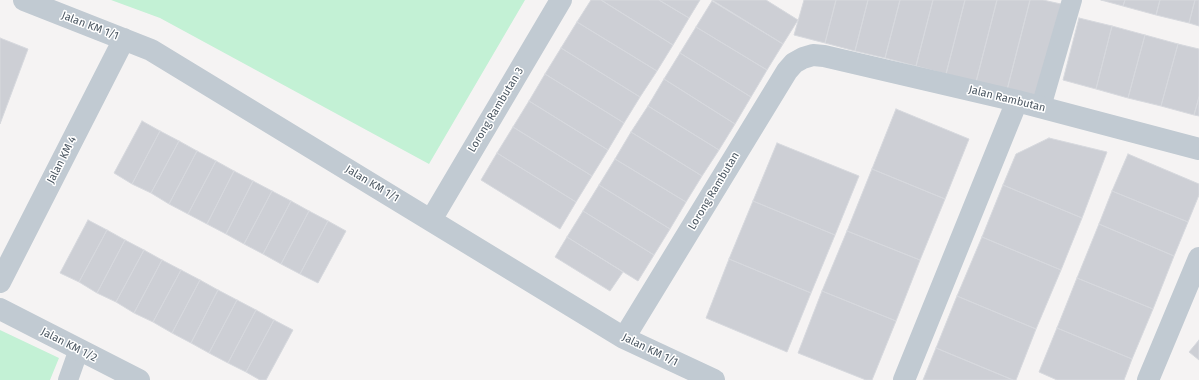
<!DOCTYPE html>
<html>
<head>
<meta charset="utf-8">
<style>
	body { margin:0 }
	canvas { display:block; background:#f5f3f3 }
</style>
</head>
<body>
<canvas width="1199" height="380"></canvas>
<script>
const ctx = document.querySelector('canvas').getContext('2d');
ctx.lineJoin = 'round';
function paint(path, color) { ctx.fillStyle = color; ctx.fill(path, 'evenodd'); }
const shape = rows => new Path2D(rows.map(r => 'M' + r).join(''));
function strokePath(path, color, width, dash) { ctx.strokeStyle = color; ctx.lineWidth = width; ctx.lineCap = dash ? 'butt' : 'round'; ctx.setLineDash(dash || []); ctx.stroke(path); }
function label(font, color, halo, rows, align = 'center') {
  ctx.font = font + ' "Fira Sans",sans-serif'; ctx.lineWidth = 3; ctx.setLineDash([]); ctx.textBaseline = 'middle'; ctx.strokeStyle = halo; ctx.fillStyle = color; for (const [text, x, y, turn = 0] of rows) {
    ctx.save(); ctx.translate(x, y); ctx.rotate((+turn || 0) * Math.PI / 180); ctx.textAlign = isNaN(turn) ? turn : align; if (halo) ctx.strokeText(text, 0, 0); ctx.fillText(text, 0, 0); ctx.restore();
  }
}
paint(shape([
	[111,0,525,0,429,164,160,18],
	[0,330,59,358,50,380,0,380]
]), '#c3f1d5');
const building = shape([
	[591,0,601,0,673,45,657,71,577,22,591,0],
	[601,0,659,0,689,18,673,45,601,0],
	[659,0,700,0,689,18,659,0],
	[712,0,766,0,798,20,783,44,712,0],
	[804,0,836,0,825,43,794,35,804,0],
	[836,0,868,0,855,51,825,43,836,0],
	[868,0,900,0,885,58,855,51,868,0],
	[900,0,933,0,916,66,885,58,900,0],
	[933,0,965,0,946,74,916,66,933,0],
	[965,0,997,0,976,82,946,74,965,0],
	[997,0,1030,0,1007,90,976,82,997,0],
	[1030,0,1043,0,1061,4,1037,98,1007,90,1030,0],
	[1101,0,1125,0,1123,6,1101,0],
	[1125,0,1160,0,1156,15,1123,6,1125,0],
	[1160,0,1195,0,1189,23,1156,15,1160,0],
	[1195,0,1199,0,1199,26,1189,23,1195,0],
	[712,1,783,44,767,70,696,27,712,1],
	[1079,18,1112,26,1096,89,1063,80,1079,18],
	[577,22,657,71,640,97,561,48,577,22],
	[1112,26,1145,35,1128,98,1096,89,1112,26],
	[696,27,767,70,751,97,680,53,696,27],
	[1145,35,1178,44,1161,106,1128,98,1145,35],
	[0,38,28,49,0,124,0,38],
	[1178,44,1199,49,1199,97,1194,115,1161,106,1178,44],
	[561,48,640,97,624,123,545,74,561,48],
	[680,53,751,97,735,124,664,79,680,53],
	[545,74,624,123,608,150,529,101,545,74],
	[664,79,735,124,719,150,648,106,664,79],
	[1199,97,1199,116,1194,115,1199,97],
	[529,101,608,150,592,176,513,127,529,101],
	[648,106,719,150,702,176,631,132,648,106],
	[896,109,969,139,945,199,872,169,896,109],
	[142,121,160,131,132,184,114,173,142,121],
	[513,127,592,176,576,202,497,153,513,127],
	[160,131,179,141,151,193,132,184,160,131],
	[631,132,702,176,686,202,615,159,631,132],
	[1049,138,1107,152,1082,218,1003,185,1016,154,1049,138],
	[179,141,197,151,169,204,151,193,179,141],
	[777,143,859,176,835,235,753,201,777,143],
	[197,151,216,161,188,214,169,204,197,151],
	[497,153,576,202,560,229,481,180,497,153],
	[1128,154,1199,184,1199,195,1188,222,1112,191,1128,154],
	[615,159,686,202,670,229,599,185,615,159],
	[216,161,234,171,207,224,188,214,216,161],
	[872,169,945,199,920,260,847,231,872,169],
	[234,171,253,181,226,234,207,224,234,171],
	[253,181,272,191,244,244,226,234,253,181],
	[599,185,670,229,654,255,583,211,599,185],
	[1003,185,1082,218,1061,270,982,237,1003,185],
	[272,191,291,201,263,254,244,244,272,191],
	[1112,191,1188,222,1174,256,1099,224,1112,191],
	[291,201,309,211,281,264,263,254,291,201],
	[753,201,835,235,811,293,729,259,753,201],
	[309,211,328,221,300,274,281,264,309,211],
	[583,211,654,255,638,281,567,237,583,211],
	[88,220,107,230,79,282,60,273,88,220],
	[328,221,346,231,318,283,300,274,328,221],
	[1099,224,1174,256,1153,309,1077,278,1099,224],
	[107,230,125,240,97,293,79,282,107,230],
	[847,231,920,260,896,321,822,291,847,231],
	[567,237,623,272,610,291,555,257,567,237],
	[982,237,1061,270,1036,329,957,296,982,237],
	[125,240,144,250,116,302,97,293,125,240],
	[144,250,162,260,134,313,116,302,144,250],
	[729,259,811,293,787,352,706,318,729,259],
	[162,260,181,270,153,322,134,313,162,260],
	[181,270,200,280,172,333,153,322,181,270],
	[1077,278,1153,309,1132,359,1057,328,1077,278],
	[200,280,218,290,191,343,172,333,200,280],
	[218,290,237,300,209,353,191,343,218,290],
	[822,291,896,321,872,380,866,380,798,353,822,291],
	[957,296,1036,329,1016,380,1013,380,936,348,957,296],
	[237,300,256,310,228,363,209,353,237,300],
	[256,310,274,320,246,372,228,363,256,310],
	[274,320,293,330,266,380,260,380,246,372,274,320],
	[1057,328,1132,359,1124,380,1057,380,1039,372,1057,328],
	[1199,340,1199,360,1189,352,1199,340],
	[936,348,1013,380,923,380,936,348]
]);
paint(building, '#cdcfd5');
strokePath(building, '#d7d9de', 1);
strokePath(shape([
	[1041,107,1072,0],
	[68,380,79,349]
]), '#c1cad2', 20);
strokePath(shape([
	[24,0,151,50,624,338,714,380],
	[431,220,561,0],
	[0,282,124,39],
	[0,309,139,380],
	[624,338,787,71,794,63,803,58,813,55,824,56,1017,101,1199,149],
	[904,380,1017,101],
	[1148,380,1199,258]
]), '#c1cad2', 22);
label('11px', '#4a5661', '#fff', [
	["Jalan KM 1/1",90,26,21],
	["Jalan Rambutan",1007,99,14],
	["Lorong Rambutan 3",496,110,-59],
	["Jalan KM 4",62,160,-63],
	["Jalan KM 1/1",372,184,31],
	["Lorong Rambutan",714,191,-59],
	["Jalan KM 1/2",69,345,27],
	["Jalan KM 1/1",650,350,26]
]);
</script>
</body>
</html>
